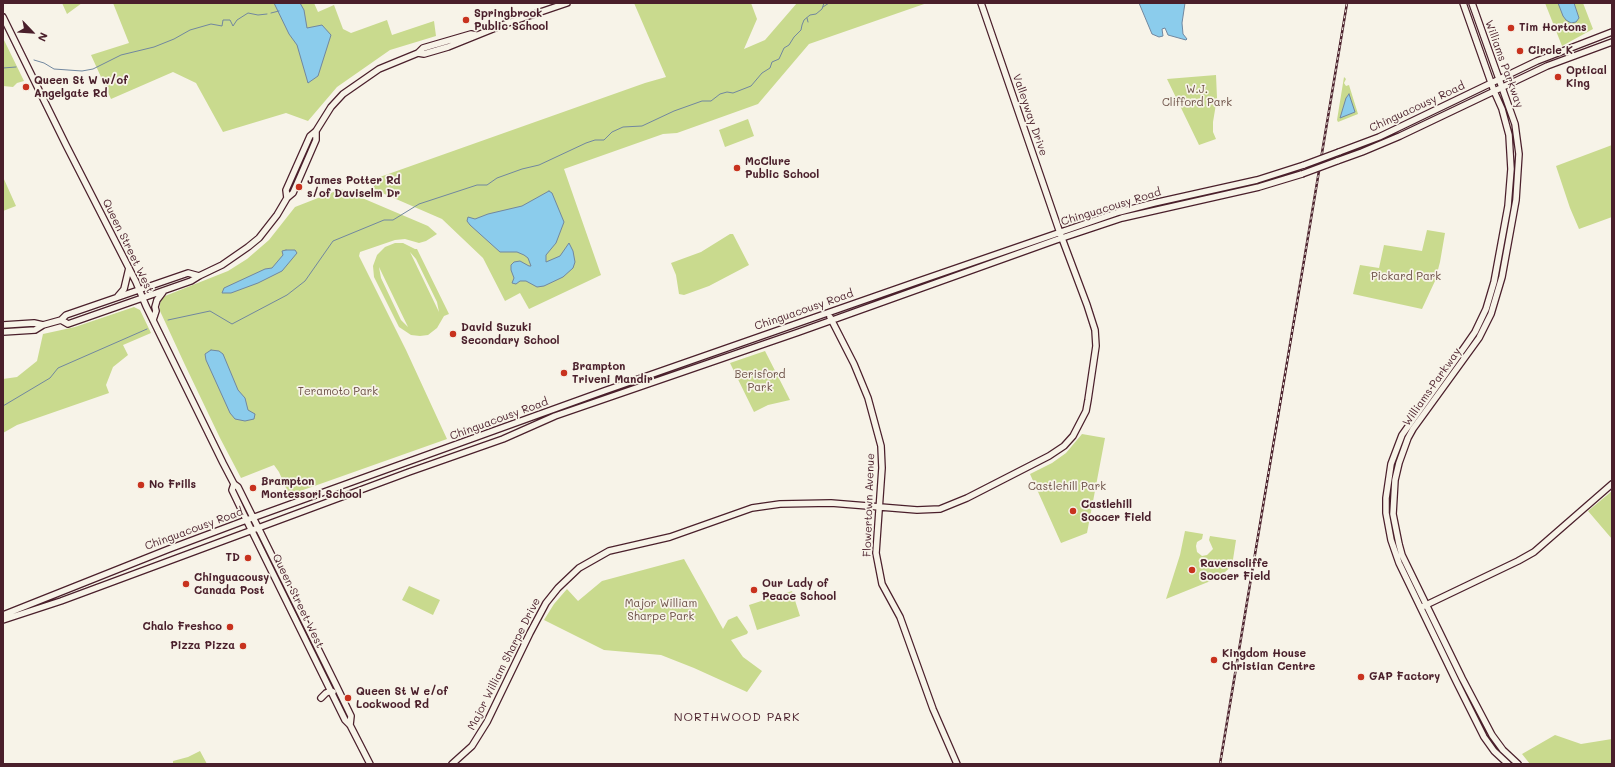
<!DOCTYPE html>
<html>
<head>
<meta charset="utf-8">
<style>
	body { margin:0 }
	#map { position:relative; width:1615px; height:767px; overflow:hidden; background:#f7f3e8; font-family:Mali,sans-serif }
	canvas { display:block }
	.frame { position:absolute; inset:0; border:4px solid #4a1f2b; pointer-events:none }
	.north { position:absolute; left:12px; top:12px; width:40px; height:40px; -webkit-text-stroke:3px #f7f3e8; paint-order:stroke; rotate:115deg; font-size:11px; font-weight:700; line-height:16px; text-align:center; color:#4a1f2b }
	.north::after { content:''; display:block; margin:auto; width:14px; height:18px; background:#4a1f2b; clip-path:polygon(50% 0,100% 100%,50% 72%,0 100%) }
</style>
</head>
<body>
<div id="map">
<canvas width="1615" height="767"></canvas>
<div class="frame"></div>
<div class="north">N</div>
</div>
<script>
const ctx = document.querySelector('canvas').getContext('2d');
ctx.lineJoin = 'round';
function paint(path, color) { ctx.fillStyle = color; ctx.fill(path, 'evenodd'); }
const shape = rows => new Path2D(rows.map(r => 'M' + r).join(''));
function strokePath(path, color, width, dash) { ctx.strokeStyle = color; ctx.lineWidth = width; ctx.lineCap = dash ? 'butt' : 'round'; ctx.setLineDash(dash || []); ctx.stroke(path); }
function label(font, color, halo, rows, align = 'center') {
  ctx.font = font + ' Mali,sans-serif'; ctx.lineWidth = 3.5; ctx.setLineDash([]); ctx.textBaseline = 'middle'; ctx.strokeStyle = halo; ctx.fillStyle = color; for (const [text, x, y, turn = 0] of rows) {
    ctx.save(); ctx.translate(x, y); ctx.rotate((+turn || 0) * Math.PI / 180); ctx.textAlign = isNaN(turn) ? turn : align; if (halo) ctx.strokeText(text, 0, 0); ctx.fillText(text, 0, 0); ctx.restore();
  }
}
paint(shape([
	[62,3,82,3,67,14],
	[113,3,314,3,318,12,334,5,343,29,351,33,387,20,392,35,434,21,436,36,390,50,337,87,308,121,286,113,223,132,196,83,173,72,111,99,91,55,129,43],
	[634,3,751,3,757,19,744,49,765,40,797,3,927,3,809,44,758,104,677,133,663,134,564,169,601,275,529,309,520,293,505,301,483,258,442,219,373,189,377,178,645,83,666,77],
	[1545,3,1583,3,1593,29,1562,46],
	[3,38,24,81,17,83,13,87,3,86],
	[1216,75,1217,98,1213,122,1213,132,1216,139,1199,145,1167,79],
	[1344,77,1346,79,1344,83,1346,86,1349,85,1358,114,1338,122,1337,120],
	[748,119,754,136,725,147,719,130],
	[1612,145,1612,217,1579,229,1570,208,1556,166],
	[3,177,16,206,3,211],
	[341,189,428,226,437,234,426,241,419,243,405,239,395,240,360,252,359,256,406,350,447,439,289,495,279,472,274,465,241,478,220,438,185,365,160,311,160,304,161,300,165,296,228,271,247,259,269,240,295,207],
	[1427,230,1445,233,1440,262,1435,281,1422,309,1353,294,1360,265,1379,268,1384,245,1422,251],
	[730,234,733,234,749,265,709,286,684,295,679,294,676,275,671,263,701,252],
	[395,243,403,243,415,249,417,249,449,314,444,316,437,328,428,335,420,336,411,335,399,327,374,277,373,266,377,255,385,247],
	[410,252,416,259,437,302,439,312],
	[379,267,408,327,401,320,381,278],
	[134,307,140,310,151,333,123,345,128,355,113,367,106,385,109,393,17,425,3,433,3,379,17,377,37,361,43,334,75,327],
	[765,351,790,400,768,405,754,412,730,363],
	[1082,434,1105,438,1087,533,1061,543,1030,474,1052,463,1066,453],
	[1612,491,1612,539,1588,511],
	[1185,531,1203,534,1202,539,1197,542,1196,546,1197,552,1202,556,1207,555,1213,549,1209,540,1210,536,1236,540,1232,566,1218,578,1166,599,1180,555],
	[684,559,723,629,728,620,737,616,748,632,747,634,731,640,743,657,762,671,747,692,694,668,661,655,604,650,544,620,554,604,567,589,578,601,602,581],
	[409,586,440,600,433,615,402,600],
	[792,591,800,616,757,630,749,605],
	[1555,735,1581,744,1612,739,1612,764,1530,764,1522,754],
	[200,751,207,764,173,764,173,761,188,757]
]), '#c9da8e');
const water = shape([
	[274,3,300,3,304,10,307,28,322,25,331,35,318,76,308,83,297,45,289,34,274,3],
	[1139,3,1185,3,1182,23,1183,34,1187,39,1186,40,1168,35,1165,28,1162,29,1163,36,1159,37,1152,34,1139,3],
	[1558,3,1574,3,1579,18,1576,22,1571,23,1566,20,1563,16,1558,3],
	[1349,94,1355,112,1340,118,1346,98,1349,94],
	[549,191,552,193,564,222,556,243,546,255,546,262,560,256,569,243,573,251,575,262,573,268,563,277,544,286,537,287,526,281,520,281,516,284,512,283,514,278,511,270,511,265,514,262,520,261,529,266,531,266,528,258,524,255,517,252,500,252,470,225,467,221,468,217,475,219,488,214,522,206,549,191],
	[286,250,295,250,297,253,282,271,258,283,231,293,222,293,224,288,265,269,272,268,283,255,282,251,286,250],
	[211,350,219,351,223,354,238,390,245,398,248,410,255,414,254,419,245,421,235,419,230,413,206,360,205,354,211,350]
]);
paint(water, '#8bccec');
strokePath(water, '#71879f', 1);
strokePath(shape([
	[823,7,829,3],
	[271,13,279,11],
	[807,18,808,22],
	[34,60,44,63,54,69,82,71,93,69,121,55,154,47,174,39,190,30,211,24,222,26,223,20,230,20,233,26,237,20,248,13,258,15,267,14],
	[3,68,16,67],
	[168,320,210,311,232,324,287,295,305,281,333,241,384,220,393,220,419,204,477,185,487,185,497,178,522,169,539,165,586,143,595,140,604,140,612,132,623,127,642,126,674,111,702,101,711,101,720,94,727,92,733,93,751,86,762,73,770,68,772,62,779,59,784,48,789,45,794,37,801,30,802,25,804,20,810,15,816,14,822,9,824,3],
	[3,406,50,378,58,368,147,329]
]), '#71879f', 1);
const secondary = shape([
	[1463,3,1494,91,1502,109,1509,135,1511,169,1508,206,1494,282,1486,309,1475,332,1466,345,1402,435,1391,464,1386,498,1386,513,1391,540,1399,563,1456,681,1484,737,1494,751,1508,764],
	[1472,3,1515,124,1519,154,1516,200,1502,277,1491,314,1479,338,1413,429,1408,438,1399,463,1395,480,1393,514,1399,544,1402,555,1462,678,1492,735,1503,750,1518,764],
	[3,17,66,145,136,282,146,306,223,463,234,484,238,487,335,683,351,716,350,725],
	[418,53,424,54,448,47,505,24,567,3],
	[1339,152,1379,137,1537,61,1612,32],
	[1337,161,1362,152,1400,136,1547,66,1612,42],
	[287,198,286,190,310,136,316,131,331,107,343,94,379,69,418,53,423,48,471,34,476,35],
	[118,296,124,289,129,268],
	[830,317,854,364,868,398,881,446,882,468,876,553,882,584,900,617,933,709,957,764],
	[61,320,68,324,191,281,199,276,222,265,248,247,259,238,277,215,287,198,293,193,316,140,316,131],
	[153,320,156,311,155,307,157,300,163,292],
	[3,325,34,323,43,325],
	[3,332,35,330,43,325,61,320,66,315,188,273,199,276],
	[234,484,232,490,243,513,345,720,350,725,370,764],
	[1424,606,1518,561,1534,552,1612,484],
	[3,615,169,549,241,522,604,391,916,282,1119,212,1154,203,1257,180,1304,165],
	[3,620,61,601,409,472,503,439,555,416,799,332,1056,240,1122,218,1259,187,1302,174],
	[321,698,326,693,331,691,333,692],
	[452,764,472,746,487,722,530,633,546,603,558,588,579,568,609,551,670,537,752,508,780,504,831,503,917,510,940,509,967,498,1049,456,1064,446,1073,436,1086,411,1088,400,1096,346,1095,330,1087,305,1060,233,981,3]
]);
strokePath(secondary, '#4a1f2b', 8);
strokePath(secondary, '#f7f3e8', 5.5);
const rail = shape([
	[1220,764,1347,3]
]);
strokePath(rail, '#4a1f2b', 2.5);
strokePath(rail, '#f7f3e8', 1, [3]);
const secondaryBridge = shape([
	[1304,165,1339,152],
	[1302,174,1337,161]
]);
strokePath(secondaryBridge, '#4a1f2b', 8, []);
strokePath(secondaryBridge, '#f7f3e8', 5.5);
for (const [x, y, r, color] of [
	[466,20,4,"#c8321e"],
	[1511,28,4,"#c8321e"],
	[1520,51,4,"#c8321e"],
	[1558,77,4,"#c8321e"],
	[26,87,4,"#c8321e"],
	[737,168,4,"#c8321e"],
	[299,187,4,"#c8321e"],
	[453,334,4,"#c8321e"],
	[564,373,4,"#c8321e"],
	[141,485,4,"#c8321e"],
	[253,488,4,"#c8321e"],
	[1073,511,4,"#c8321e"],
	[248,558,4,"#c8321e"],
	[1192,570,4,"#c8321e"],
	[186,584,4,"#c8321e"],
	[754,590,4,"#c8321e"],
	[230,627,4,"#c8321e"],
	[243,646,4,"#c8321e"],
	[1214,660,4,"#c8321e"],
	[1361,677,4,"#c8321e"],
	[348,698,4,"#c8321e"]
]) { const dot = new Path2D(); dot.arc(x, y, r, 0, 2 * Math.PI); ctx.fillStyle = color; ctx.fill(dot); strokePath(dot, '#f7f3e8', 1.5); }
label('bold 11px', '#4a1f2b', '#f7f3e8', [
	["Springbrook",474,14],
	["Public School",474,27],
	["Tim Hortons",1519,28],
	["Circle K",1528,51],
	["Optical",1566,71],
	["King",1566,84],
	["Queen St W w/of",34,81],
	["Angelgate Rd",34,94],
	["McClure",745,162],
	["Public School",745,175],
	["James Potter Rd",307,181],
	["s/of Daviselm Dr",307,194],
	["David Suzuki",461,328],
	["Secondary School",461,341],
	["Brampton",572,367],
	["Triveni Mandir",572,380],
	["Brampton",261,482],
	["Montessori School",261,495],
	["No Frills",149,485],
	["Castlehill",1081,505],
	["Soccer Field",1081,518],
	["TD",240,558,"right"],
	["Ravenscliffe",1200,564],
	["Soccer Field",1200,577],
	["Chinguacousy",194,578],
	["Canada Post",194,591],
	["Our Lady of",762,584],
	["Peace School",762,597],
	["Chalo Freshco",222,627,"right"],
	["Pizza Pizza",235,646,"right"],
	["Kingdom House",1222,654],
	["Christian Centre",1222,667],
	["GAP Factory",1369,677],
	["Queen St W e/of",356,692],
	["Lockwood Rd",356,705]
], 'left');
label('11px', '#4a1f2b', '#f7f3e8', [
	["Williams Parkway",1504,64,70],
	["Chinguacousy Road",1417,107,-25],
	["Valleyway Drive",1030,115,71],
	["Chinguacousy Road",1111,207,-17],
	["Queen Street West",128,246,64],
	["Chinguacousy Road",804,310,-19],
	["Williams Parkway",1432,387,-55],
	["Chinguacousy Road",499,419,-20],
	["Flowertown Avenue",869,505,-88],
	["Chinguacousy Road",194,529,-20],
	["Queen Street West",298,601,64],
	["Major William Sharpe Drive",504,664,-63]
]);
label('11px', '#6a4e44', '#f7f3e8', [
	["W.J.",1197,90],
	["Clifford Park",1197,103],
	["Pickard Park",1406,277],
	["Berisford",760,375],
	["Park",760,388],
	["Teramoto Park",338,392],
	["Castlehill Park",1067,487],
	["Major William",661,604],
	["Sharpe Park",661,617]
]);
ctx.letterSpacing = '1px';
label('12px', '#4a1f2b', '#f7f3e8', [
	["NORTHWOOD PARK",737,717]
]);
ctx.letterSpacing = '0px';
</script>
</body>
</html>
